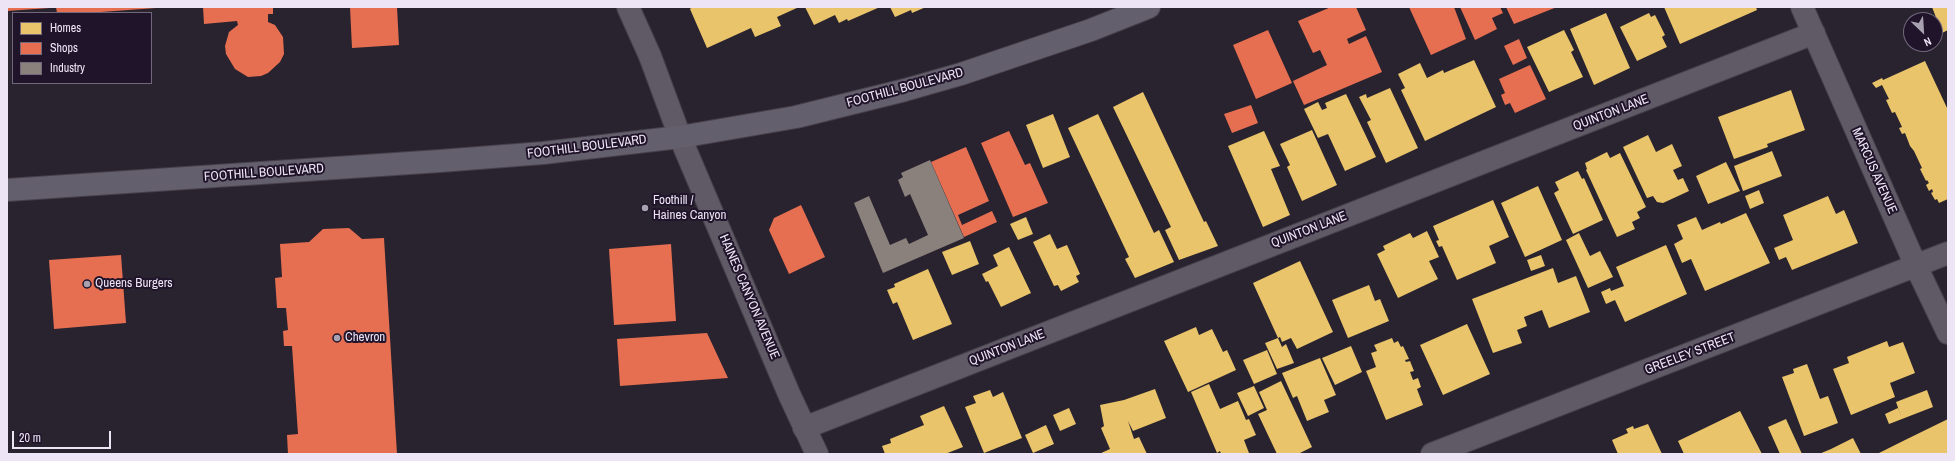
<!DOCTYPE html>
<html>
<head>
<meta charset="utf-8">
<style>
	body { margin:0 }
	#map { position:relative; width:1955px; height:461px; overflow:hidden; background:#29232f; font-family:"Archivo Narrow",sans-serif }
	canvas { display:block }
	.frame { position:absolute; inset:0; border:8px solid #ede5f5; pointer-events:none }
	.legend { position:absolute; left:12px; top:12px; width:140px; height:72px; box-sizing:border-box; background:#20142b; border:1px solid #72687c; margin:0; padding:5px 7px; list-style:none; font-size:12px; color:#ede5f5 }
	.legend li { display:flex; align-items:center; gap:8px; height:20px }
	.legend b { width:20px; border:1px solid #72687c }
	.north { position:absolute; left:1903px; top:12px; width:40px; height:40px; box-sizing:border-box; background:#20142b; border:1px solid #72687c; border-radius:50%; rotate:155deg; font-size:11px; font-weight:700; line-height:16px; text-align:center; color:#ede5f5 }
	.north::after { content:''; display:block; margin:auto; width:14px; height:18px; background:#a8a1b0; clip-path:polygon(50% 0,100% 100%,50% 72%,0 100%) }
	.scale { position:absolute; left:12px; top:431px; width:99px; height:18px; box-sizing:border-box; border:2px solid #ede5f5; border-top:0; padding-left:5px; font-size:12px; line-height:14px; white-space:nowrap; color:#ede5f5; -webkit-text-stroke:3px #20142b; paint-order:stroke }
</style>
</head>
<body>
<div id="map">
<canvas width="1955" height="461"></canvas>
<div class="frame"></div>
<ul class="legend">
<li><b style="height:11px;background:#e9c46a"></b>Homes</li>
<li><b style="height:11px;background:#e76f51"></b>Shops</li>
<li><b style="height:11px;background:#8a817c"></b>Industry</li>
</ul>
<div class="north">N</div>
<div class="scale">20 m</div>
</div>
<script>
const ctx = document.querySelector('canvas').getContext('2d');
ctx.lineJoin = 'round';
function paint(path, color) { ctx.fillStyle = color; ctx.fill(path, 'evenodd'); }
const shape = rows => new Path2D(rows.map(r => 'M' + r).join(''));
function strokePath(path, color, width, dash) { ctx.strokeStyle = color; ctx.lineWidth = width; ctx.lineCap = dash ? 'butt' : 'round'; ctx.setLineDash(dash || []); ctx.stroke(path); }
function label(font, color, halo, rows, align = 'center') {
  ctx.font = font + ' "Archivo Narrow",sans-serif'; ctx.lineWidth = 4; ctx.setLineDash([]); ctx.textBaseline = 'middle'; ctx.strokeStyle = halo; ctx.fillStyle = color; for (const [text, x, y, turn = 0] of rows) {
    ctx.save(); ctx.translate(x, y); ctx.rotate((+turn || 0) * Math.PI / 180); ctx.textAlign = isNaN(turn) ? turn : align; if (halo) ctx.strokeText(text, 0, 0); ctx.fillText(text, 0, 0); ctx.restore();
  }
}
paint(shape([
	[692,7,799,7,777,17,781,26,755,37,751,28,707,48,690,9],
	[805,7,880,7,848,21,847,19,839,23,835,15,814,25],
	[890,7,926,7,912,13,911,10,895,17],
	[1664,7,1756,7,1757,10,1680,44],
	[1932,7,1948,7,1948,30,1942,33],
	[1606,13,1630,68,1594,85,1570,29],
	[1649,13,1651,17,1655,15,1665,35,1662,37,1667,47,1637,61,1620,27],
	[1564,30,1574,50,1571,52,1583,77,1549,92,1527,47],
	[1474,60,1496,107,1425,141,1401,90,1405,88,1398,74,1420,63,1427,78,1443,70,1444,73],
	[1925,61,1948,110,1948,199,1939,203,1937,199,1935,200,1931,193,1933,192,1932,189,1929,191,1926,185,1929,183,1927,180,1926,181,1920,169,1922,168,1914,151,1910,146,1905,133,1902,134,1899,128,1902,127,1895,112,1892,113,1886,100,1889,99,1882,85,1876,88,1872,83,1882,78,1883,80],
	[1390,88,1418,148,1386,163,1367,122,1371,120,1359,97,1366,94,1367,98],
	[1791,90,1805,130,1767,144,1768,147,1734,159,1718,117],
	[1143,92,1204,222,1206,221,1218,246,1179,260,1165,230,1171,227,1113,107],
	[1346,94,1376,157,1345,171,1328,134,1318,138,1304,109,1318,102,1322,110,1327,108,1325,103],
	[1053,114,1070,157,1043,168,1026,125],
	[1098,114,1154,233,1159,230,1174,262,1135,278,1125,259,1129,257,1068,128],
	[1312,130,1337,185,1302,201,1287,167,1290,165,1280,144],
	[1264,131,1280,166,1271,169,1290,215,1263,227,1228,146],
	[1648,135,1656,152,1672,144,1682,166,1673,170,1678,180,1683,178,1689,191,1663,203,1657,202,1653,196,1647,198,1623,147],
	[1772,151,1782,176,1743,191,1734,166],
	[1607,152,1610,158,1620,153,1646,207,1637,212,1640,218,1632,222,1635,229,1617,237,1586,170,1587,169,1585,163],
	[1726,162,1740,191,1708,204,1696,176],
	[1578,171,1582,179,1584,178,1603,220,1573,234,1554,193,1559,190,1555,182],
	[1538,186,1562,240,1525,257,1501,203],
	[1759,190,1764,203,1750,209,1745,196],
	[1828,196,1836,214,1844,210,1858,243,1792,270,1786,257,1779,260,1774,248,1793,240,1783,215],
	[1493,200,1509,237,1489,246,1496,263,1457,280,1442,246,1439,247,1436,241,1439,240,1433,226],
	[1746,213,1770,263,1705,291,1691,259,1682,263,1674,244,1683,239,1677,225,1696,217,1702,230,1720,222,1721,224],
	[1026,217,1033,234,1018,240,1010,224],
	[1427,231,1439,257,1429,261,1438,279,1398,298,1377,254,1385,250,1383,246,1410,233,1413,238],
	[1579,233,1590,256,1600,251,1613,277,1588,288,1566,240],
	[1050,234,1057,249,1067,245,1080,274,1076,276,1079,282,1061,291,1058,285,1054,286,1033,242],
	[970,241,979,264,952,275,942,252],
	[1666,245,1687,294,1625,322,1615,300,1606,304,1601,292,1610,288,1611,291,1624,286,1616,267],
	[1009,247,1031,293,1001,307,988,281,986,282,982,274,998,266,993,255],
	[1541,255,1545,266,1531,271,1527,260],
	[1300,261,1333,332,1297,349,1291,338,1282,342,1280,337,1278,338,1253,283],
	[1553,268,1558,283,1576,276,1590,312,1549,328,1542,310,1524,317,1527,326,1517,330,1522,343,1493,353,1472,299],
	[928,269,952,324,913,340,897,302,893,304,887,290,895,287,894,284],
	[1369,285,1375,301,1380,299,1389,321,1348,338,1332,300],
	[1467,324,1490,374,1443,395,1420,345],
	[1196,327,1199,335,1212,329,1223,352,1227,350,1236,370,1188,392,1164,341],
	[1278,338,1282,347,1286,344,1294,363,1277,369,1265,343],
	[1392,338,1394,343,1398,341,1401,347,1403,346,1409,359,1405,360,1406,362,1410,361,1414,371,1410,372,1413,380,1418,378,1421,387,1417,389,1423,405,1386,420,1366,371,1376,367,1371,353,1377,351,1374,345],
	[1887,341,1889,347,1903,342,1915,373,1890,383,1895,397,1851,415,1833,369,1849,363,1847,357],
	[1351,346,1362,372,1335,385,1322,358],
	[1267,350,1277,374,1254,384,1243,360],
	[1320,358,1336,395,1324,400,1329,412,1307,421,1297,396,1293,398,1282,373],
	[1807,364,1820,399,1828,396,1838,423,1804,436,1782,377,1794,373,1793,369],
	[1281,381,1312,447,1298,454,1277,454,1258,414,1267,410,1259,392],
	[1209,384,1220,409,1238,401,1246,420,1249,419,1256,435,1244,440,1249,453,1221,454,1220,451,1217,453,1191,392],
	[1254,386,1264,408,1248,416,1237,393],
	[1155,389,1166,418,1133,431,1128,421,1134,439,1139,437,1147,454,1099,454,1110,449,1101,428,1104,426,1100,405,1124,400],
	[990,390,993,397,1003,392,1022,438,984,453,965,407,976,403,973,396],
	[1927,390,1933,407,1902,419,1896,402],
	[944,406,963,447,945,454,885,454,882,446,891,443,890,439,924,425,920,416],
	[1069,408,1076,424,1060,431,1053,415],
	[1898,408,1902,419,1889,424,1885,414],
	[1740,411,1762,454,1684,454,1678,441],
	[1786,419,1802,454,1780,454,1768,427],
	[1948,419,1948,454,1877,454,1903,441],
	[1648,424,1662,454,1618,454,1612,440,1628,433,1626,429,1633,426,1634,429],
	[1046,425,1054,444,1033,453,1025,435],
	[1853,438,1861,454,1819,454,1831,449]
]), '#e9c46a');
paint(shape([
	[7,7,50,7,50,8,7,11],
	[56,7,156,7,156,8,87,13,57,13],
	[203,7,273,7,273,14,268,14,268,22,275,25,283,37,284,54,280,62,268,73,261,76,248,77,235,69,226,54,225,46,229,32,238,25,237,21,204,24],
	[350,7,397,7,399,45,352,48],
	[1331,7,1356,7,1366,30,1347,39,1349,44,1366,36,1382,72,1304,105,1293,81,1327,65,1320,50,1313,53,1298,21],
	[1409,7,1454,7,1466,39,1431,55],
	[1460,7,1500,7,1503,13,1492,18,1497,29,1475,40],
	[1506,7,1557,7,1514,24],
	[1268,30,1292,83,1256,99,1233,45],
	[1519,39,1527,58,1513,65,1504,46],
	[1530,65,1546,99,1515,113,1510,103,1505,105,1501,95,1505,93,1499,79],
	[1251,105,1258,123,1232,133,1224,114],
	[1009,131,1025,165,1030,163,1048,203,1013,217,981,143],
	[966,147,989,201,958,215,962,225,992,211,997,222,964,237,931,162],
	[801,205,825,257,789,274,769,230,774,218],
	[349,228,362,239,384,238,397,454,288,454,287,435,298,434,292,346,284,346,283,331,288,330,286,308,277,308,275,278,282,277,280,244,309,242,323,229],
	[671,244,676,321,614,325,609,249],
	[121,255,126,323,54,329,49,260],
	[707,333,728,378,620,386,617,339]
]), '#e76f51');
paint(shape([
	[930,160,964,238,883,273,854,203,869,196,890,245,906,238,909,244,928,235,910,194,905,197,898,180,903,177,901,173]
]), '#8a817c');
const street = shape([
	[628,7,650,56,680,137],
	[1802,7,1916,266,1948,333],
	[804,428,1814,33],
	[1432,454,1948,253]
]);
const secondary = shape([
	[680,137,789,394,817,454]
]);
const primary = shape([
	[7,190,440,161,543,153,680,137,796,117,905,90,961,74,1091,30,1149,7]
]);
strokePath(street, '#46404b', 24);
strokePath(secondary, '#46404b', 24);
strokePath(primary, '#46404b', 24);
strokePath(street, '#5f5a65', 22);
strokePath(secondary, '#5f5a65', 22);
strokePath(primary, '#645f6c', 22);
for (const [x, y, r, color] of [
	[645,208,4,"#a8a1b0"],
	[87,284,4,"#a8a1b0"],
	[337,338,4,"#a8a1b0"]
]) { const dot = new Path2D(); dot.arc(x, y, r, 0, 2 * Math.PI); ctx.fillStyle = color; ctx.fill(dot); strokePath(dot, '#20142b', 1.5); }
label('13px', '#ede5f5', '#20142b', [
	["FOOTHILL BOULEVARD",905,88,-15],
	["QUINTON LANE",1611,113,-21],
	["FOOTHILL BOULEVARD",587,147,-7],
	["MARCUS AVENUE",1874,171,66],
	["FOOTHILL BOULEVARD",264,173,-4],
	["QUINTON LANE",1309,230,-21],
	["HAINES CANYON AVENUE",749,297,67],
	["QUINTON LANE",1007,348,-21],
	["GREELEY STREET",1690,354,-21]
]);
label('13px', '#ede5f5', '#20142b', [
	["Foothill /",653,201],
	["Haines Canyon",653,216],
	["Queens Burgers",95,284],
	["Chevron",345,338]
], 'left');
</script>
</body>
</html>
